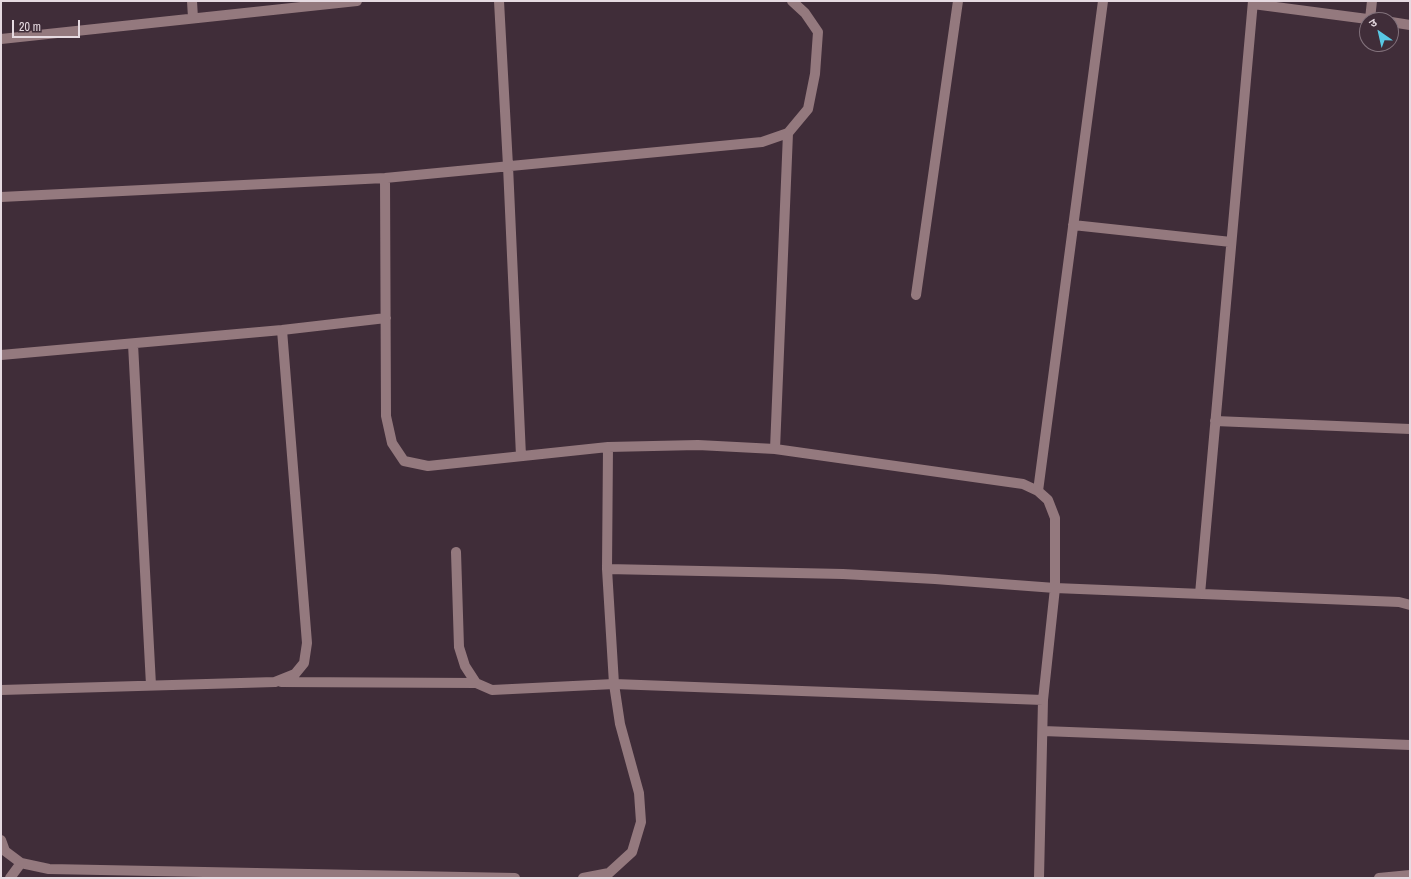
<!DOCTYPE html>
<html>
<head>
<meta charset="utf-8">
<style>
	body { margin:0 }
	#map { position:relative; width:1411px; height:879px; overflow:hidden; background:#402d39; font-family:"Archivo Narrow","Noto Sans Devanagari",sans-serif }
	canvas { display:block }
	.frame { position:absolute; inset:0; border:2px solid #e6dae1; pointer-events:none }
	.north { position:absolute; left:1359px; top:12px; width:40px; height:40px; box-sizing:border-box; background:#402d39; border:1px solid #82727c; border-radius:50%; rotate:326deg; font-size:11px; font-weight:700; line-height:16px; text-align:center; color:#e6dae1 }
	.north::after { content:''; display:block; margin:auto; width:14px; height:18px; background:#58c8e4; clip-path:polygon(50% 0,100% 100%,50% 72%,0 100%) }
	.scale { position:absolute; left:12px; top:20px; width:68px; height:18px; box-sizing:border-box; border:2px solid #e6dae1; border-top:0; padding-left:5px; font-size:12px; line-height:14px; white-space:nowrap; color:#e6dae1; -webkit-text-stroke:3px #402d39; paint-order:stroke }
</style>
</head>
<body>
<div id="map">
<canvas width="1411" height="879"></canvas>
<div class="frame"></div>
<div class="north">उ</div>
<div class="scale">20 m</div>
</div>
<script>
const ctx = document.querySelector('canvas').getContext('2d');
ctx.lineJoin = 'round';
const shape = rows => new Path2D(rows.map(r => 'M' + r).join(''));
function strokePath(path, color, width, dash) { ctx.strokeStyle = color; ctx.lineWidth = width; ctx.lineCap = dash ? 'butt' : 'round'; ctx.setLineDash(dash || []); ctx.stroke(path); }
strokePath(shape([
	[192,1,193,18],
	[499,1,508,166,521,456],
	[1253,4,1375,20],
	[1370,19,1372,1],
	[1391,22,1410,25],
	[1,39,357,1],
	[385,178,386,416,392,443,404,461,428,466,608,447,698,445,775,449,1023,484,1038,491,1048,500,1055,518,1055,588,1043,700,1039,878],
	[1,197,385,178,762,142,788,133,808,109,815,74,818,32,805,13,792,1],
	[1073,225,1231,242],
	[916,295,958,1],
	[133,344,151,685],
	[1,355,282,330,386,318],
	[1215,421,1410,429],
	[775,449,788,133],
	[1038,491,1103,1],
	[456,552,459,647,465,666,476,683,492,690,614,684,1043,700],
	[607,569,843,574,935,579,1055,588,1399,602,1410,605],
	[1200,594,1253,1],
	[281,682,476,683],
	[1,690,275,682,295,674,304,663,307,643,282,330],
	[1043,731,1410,745],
	[1,840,5,851,21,863,49,869,515,878],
	[10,878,21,863],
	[583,878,609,873,632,852,641,822,639,793,620,724,614,684,607,569,608,447],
	[1379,878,1410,875]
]), '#94797e', 10);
</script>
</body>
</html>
